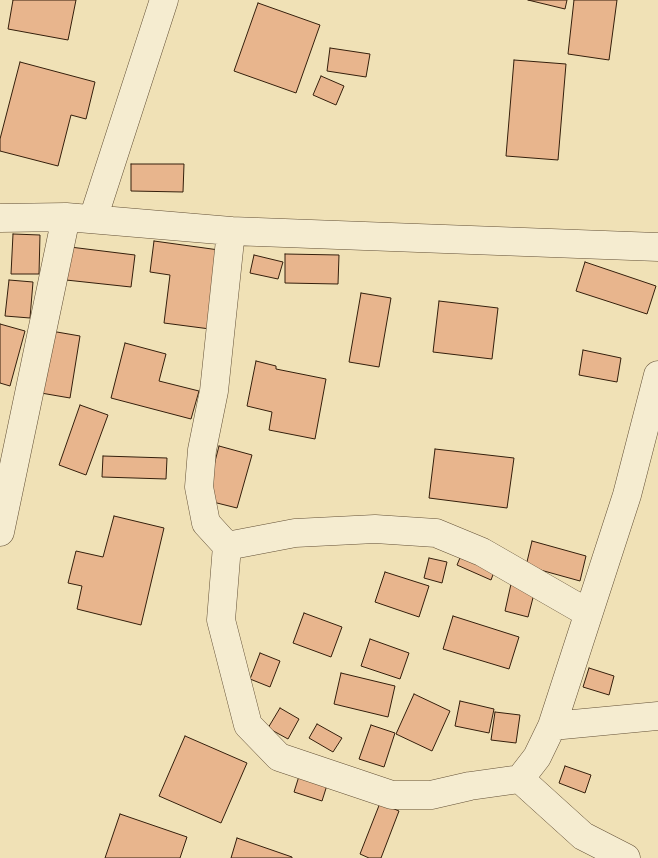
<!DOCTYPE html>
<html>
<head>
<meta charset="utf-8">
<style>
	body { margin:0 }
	canvas { display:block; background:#f0e1b6 }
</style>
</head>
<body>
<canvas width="658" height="858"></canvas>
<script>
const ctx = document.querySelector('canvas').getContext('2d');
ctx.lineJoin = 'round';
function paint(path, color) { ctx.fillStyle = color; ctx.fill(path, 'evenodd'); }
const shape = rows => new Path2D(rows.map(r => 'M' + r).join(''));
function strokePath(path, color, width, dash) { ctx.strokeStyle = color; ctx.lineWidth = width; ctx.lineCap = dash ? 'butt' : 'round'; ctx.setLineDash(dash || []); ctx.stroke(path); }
const building = shape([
	[13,0,76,0,68,40,8,29,13,0],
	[528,0,567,0,565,9,528,0],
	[574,0,617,0,609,60,568,54,574,0],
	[258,3,320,25,296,93,234,71,258,3],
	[330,48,370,54,366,77,327,71,330,48],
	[514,60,566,64,558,160,506,156,514,60],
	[20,62,95,82,86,119,71,115,58,166,0,151,0,139,20,62],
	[321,76,344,86,336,105,313,95,321,76],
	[131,164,184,164,183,192,131,191,131,164],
	[13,234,40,235,39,274,11,274,13,234],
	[154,241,219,250,210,329,164,323,170,275,150,272,154,241],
	[70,247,135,255,131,287,66,280,70,247],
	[285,254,339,255,338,284,285,283,285,254],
	[254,255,283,262,278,279,250,273,254,255],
	[585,262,656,286,647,314,576,291,585,262],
	[9,280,33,282,30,318,5,316,9,280],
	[361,293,391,298,379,367,349,362,361,293],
	[439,301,498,308,492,359,433,352,439,301],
	[0,324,25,331,10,386,0,383,0,324],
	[51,331,80,336,70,398,41,393,51,331],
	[125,343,166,354,159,381,199,391,191,419,111,398,125,343],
	[583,350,621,358,617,382,579,375,583,350],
	[256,361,276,366,276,369,326,379,315,439,269,430,272,412,247,406,256,361],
	[80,405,108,415,86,475,59,465,80,405],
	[219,446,252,455,237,508,205,500,219,446],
	[435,449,514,458,507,508,429,498,435,449],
	[103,456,167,458,166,479,102,477,103,456],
	[114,516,164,528,141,625,77,609,82,586,68,583,76,551,103,557,114,516],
	[467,541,500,556,491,580,457,565,467,541],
	[532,541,586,556,580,581,526,566,532,541],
	[429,558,447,562,442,583,424,578,429,558],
	[385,572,429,586,419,617,375,602,385,572],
	[511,584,535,590,528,617,505,611,511,584],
	[304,613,342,627,331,657,293,643,304,613],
	[453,616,519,637,509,669,443,649,453,616],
	[370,639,409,653,400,679,361,666,370,639],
	[260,653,280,661,270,687,250,679,260,653],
	[589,668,614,676,609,695,583,687,589,668],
	[341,673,395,686,388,717,334,704,341,673],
	[414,694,450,711,432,751,396,734,414,694],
	[460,701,494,709,489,733,455,726,460,701],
	[280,708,299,719,288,739,268,728,280,708],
	[495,712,520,715,516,743,491,740,495,712],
	[317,724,342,738,333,752,309,738,317,724],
	[371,725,395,733,384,767,359,759,371,725],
	[185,736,247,763,221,823,159,796,185,736],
	[565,766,591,775,585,793,559,783,565,766],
	[300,773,328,782,322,801,294,792,300,773],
	[380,803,399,811,381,858,369,858,360,854,380,803],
	[120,814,187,837,180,858,105,858,120,814],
	[237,838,292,857,292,858,231,858,237,838]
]);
paint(building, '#e8b58d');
strokePath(building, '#341f0c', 1);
const minor = shape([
	[0,218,66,217,231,231,658,247],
	[93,219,164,0],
	[231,231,214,391,202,450,199,487,206,523,227,546,221,620,248,725,279,757,392,795,431,795,470,786,520,779,537,757,552,726,627,495,658,375],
	[0,532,66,217],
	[227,546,295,533,375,529,436,533,482,552,588,613],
	[552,726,658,716],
	[520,779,583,836,626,858]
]);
strokePath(minor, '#635036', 29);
strokePath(minor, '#f5ecd0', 28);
</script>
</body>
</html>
